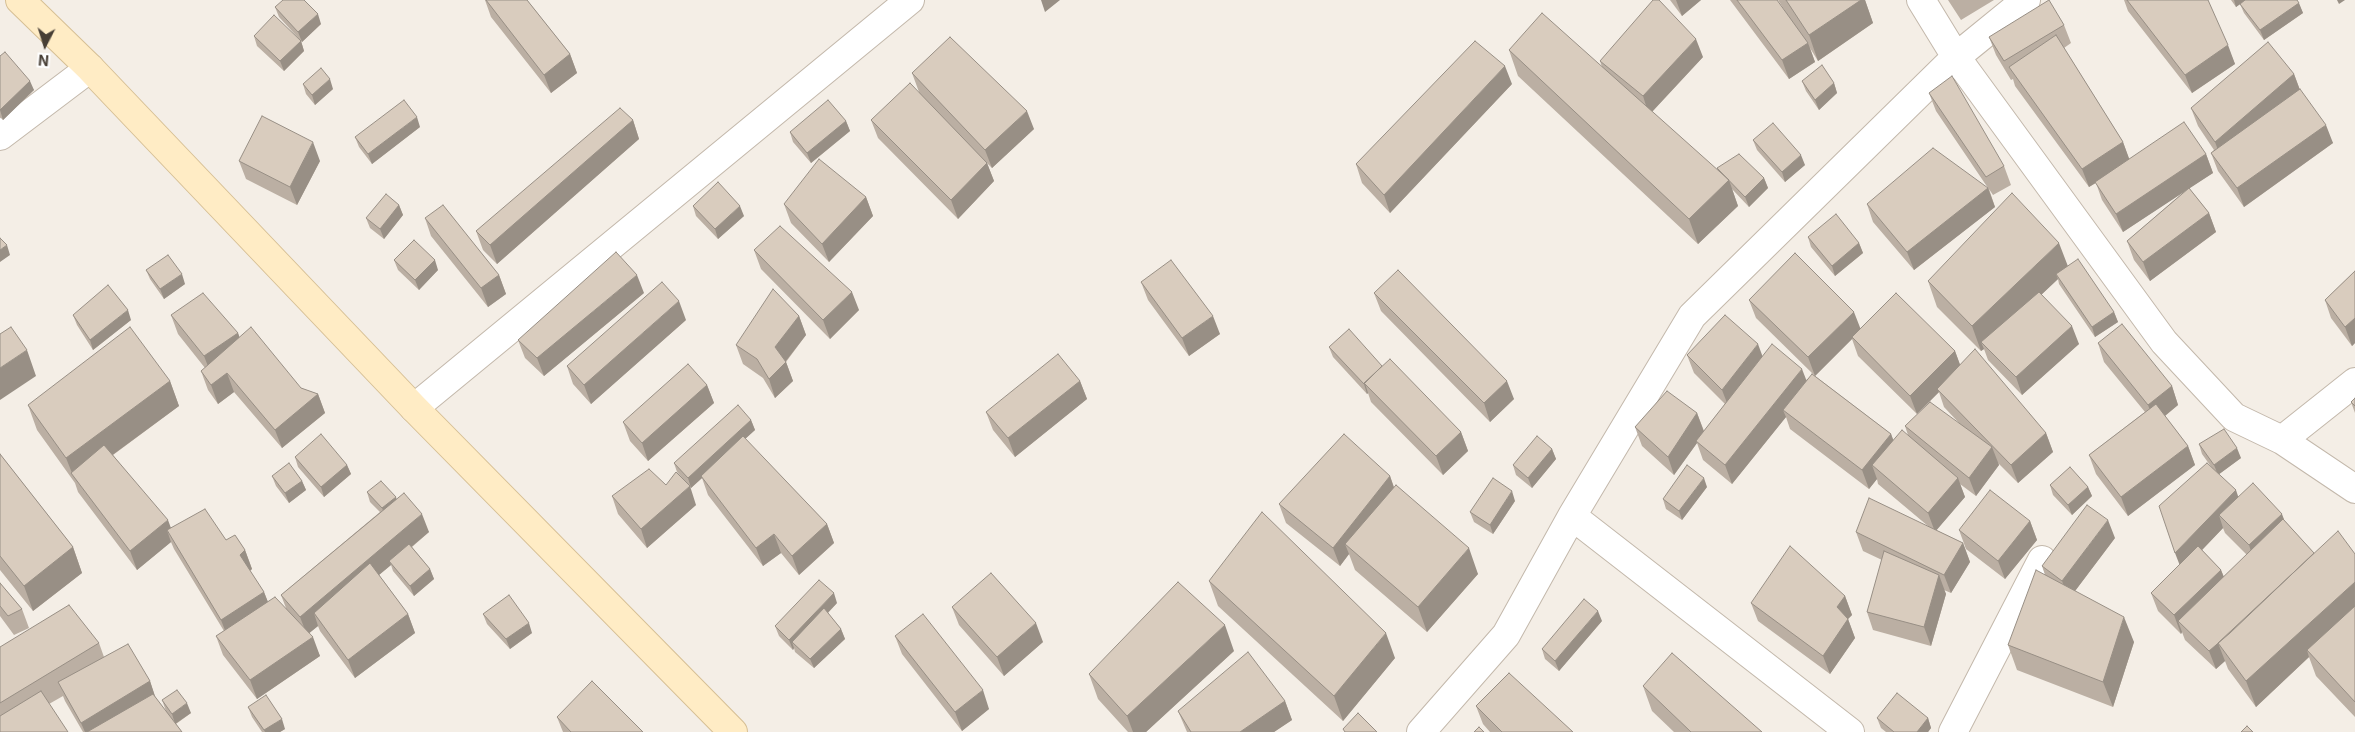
<!DOCTYPE html>
<html>
<head>
<meta charset="utf-8">
<style>
	body { margin:0 }
	#map { position:relative; width:2355px; height:732px; overflow:hidden; background:#f4eee6; font-family:Inter,sans-serif }
	canvas { display:block }
	.north { position:absolute; left:20px; top:20px; width:50px; height:50px; -webkit-text-stroke:4px #fff; paint-order:stroke; rotate:185deg; font-size:14px; font-weight:700; line-height:20px; text-align:center; color:#473e35 }
	.north::after { content:''; display:block; margin:auto; width:18px; height:22px; background:#473e35; clip-path:polygon(50% 0,100% 100%,50% 72%,0 100%) }
</style>
</head>
<body>
<div id="map">
<canvas width="2355" height="732"></canvas>
<div class="north">N</div>
</div>
<script>
const ctx = document.querySelector('canvas').getContext('2d');
ctx.lineJoin = 'round';
const shape = rows => new Path2D(rows.map(r => 'M' + r).join(''));
function strokePath(path, color, width, dash) { ctx.strokeStyle = color; ctx.lineWidth = width; ctx.lineCap = dash ? 'butt' : 'round'; ctx.setLineDash(dash || []); ctx.stroke(path); }
function paint(path, color) { ctx.fillStyle = color; ctx.fill(path, 'evenodd'); }
const street = shape([
	[1921,0,1956,57,2164,342,2234,417,2282,440,2355,489],
	[0,136,90,68],
	[414,408,910,0],
	[2282,440,2355,382],
	[1572,516,1850,732],
	[1421,732,1506,635,1572,516,1692,316,1956,57,2026,0],
	[1953,732,2042,560]
]);
const secondary = shape([
	[20,0,90,68,414,408,733,732]
]);
strokePath(street, '#c3b8ab', 30);
strokePath(secondary, '#d6bf94', 30);
strokePath(street, '#fff', 28);
strokePath(secondary, '#ffecc5', 28);
paint(shape([
	[485,0,527,0,570,54,577,73,551,93,491,17],
	[1670,0,1701,0,1682,16],
	[1730,0,1777,0,1787,14,1778,0,1865,0,1873,23,1818,61,1810,48,1815,62,1789,79],
	[1948,0,1994,0,1961,20],
	[2124,0,2208,0,2235,64,2192,93,2128,11],
	[2231,0,2297,0,2303,13,2264,40,2244,13,2240,4,2236,7],
	[275,7,321,24,302,42,279,17],
	[2064,25,2071,43,2064,48,2123,142,2129,159,2206,154,2213,173,2189,188,2209,213,2216,232,2150,281,2134,260,2127,241,2186,190,2123,232,2102,200,2096,183,2089,187,2015,86,2013,79,2011,80,1996,55,1989,37],
	[254,36,301,41,304,51,284,71,257,46],
	[1509,50,1602,67,1600,61,1703,57,1652,112,1718,171,1717,168,1764,178,1768,188,1749,207,1732,189,1738,206,1698,244,1518,76],
	[0,56,34,90,3,120,0,117],
	[912,73,1034,129,992,168,987,163,994,181,958,219,878,138,871,120,919,92],
	[2294,74,2300,90,2333,143,2244,207,2218,171,2211,153,2214,150,2198,126,2191,108],
	[1802,81,1834,83,1837,93,1819,110,1806,91],
	[303,84,333,89,315,105,306,94],
	[1512,84,1390,213,1362,183,1356,164],
	[1929,93,2004,166,2011,185,1993,195,1989,189,1995,207,1914,270,1873,222,1867,204,1988,188,1936,111],
	[633,120,639,139,497,264,483,250,476,231],
	[846,121,850,131,811,163,793,142,790,132],
	[420,127,372,164,359,147,355,137],
	[1753,140,1805,165,1785,182,1757,150],
	[239,161,320,161,297,205,246,179],
	[866,197,873,216,829,262,791,223,784,204],
	[399,205,403,215,384,239,370,228,366,218],
	[693,206,744,216,718,239,696,216],
	[425,218,499,275,506,294,488,307,431,236],
	[1808,237,1859,243,1863,253,1835,276,1811,247],
	[754,250,859,310,830,339,761,269],
	[394,260,438,270,419,290,398,270],
	[2068,266,2114,312,2118,322,2095,337,2059,284,2058,279,2041,295,2079,344,2022,395,1988,360,1984,349,1981,351,1937,307,1928,281],
	[146,270,185,284,164,299,150,279],
	[2355,271,2355,343,2352,346,2331,318,2325,300],
	[1141,282,1220,334,1189,356,1148,300],
	[644,293,544,376,525,358,518,340],
	[1374,293,1514,399,1490,422,1381,311],
	[1749,300,1860,329,1955,351,1960,365,2046,433,2053,452,2018,483,1998,463,1999,465,1976,496,1960,484,1965,497,1936,530,1963,543,1970,562,1951,593,1944,590,1946,594,1931,646,1873,630,1867,612,1882,560,1863,551,1856,532,1928,526,1878,484,1877,479,1869,489,1790,429,1786,417,1732,484,1703,460,1697,443,1674,475,1642,446,1635,427,1697,413,1704,431,1725,404,1694,373,1687,355,1762,356,1806,380,1814,375,1756,318],
	[1852,339,1858,356,1917,414,1939,392,1944,407,1959,423,1905,426,1908,435,1893,440,1891,434,1815,376],
	[73,315,131,320,93,350,77,325],
	[171,315,238,333,239,337,301,388,318,394,325,413,282,448,234,392,218,404,208,390,201,371,205,368,178,334],
	[799,316,806,335,786,362,793,381,775,398,763,378,743,364,736,345],
	[686,320,591,404,573,384,567,366],
	[2098,343,2172,386,2178,405,2165,416,2188,446,2195,465,2128,516,2096,474,2089,455,2145,412,2104,362],
	[1329,347,1382,366,1461,432,1468,451,1443,475,1371,402,1368,393,1367,394,1333,357],
	[170,381,179,406,113,455,171,528,226,540,245,550,252,569,250,571,264,592,268,602,286,608,281,595,380,512,370,502,367,492,396,499,429,532,412,547,430,569,434,579,414,596,393,571,391,565,379,575,408,614,415,633,355,678,320,631,318,626,309,633,320,656,257,699,223,655,216,636,224,631,174,549,171,542,137,570,78,492,75,483,37,430,28,405],
	[1080,381,1087,399,1015,457,993,430,986,412],
	[707,385,714,403,648,461,630,441,623,422],
	[2355,398,2355,413,2351,402],
	[751,420,755,430,745,439,827,524,834,543,799,575,781,553,763,566,708,495,702,478,691,488,677,472,674,463],
	[2199,444,2241,458,2219,474,2238,497,2284,520,2314,553,2355,554,2355,717,2316,676,2309,657,2256,707,2228,669,2225,661,2216,669,2185,640,2182,632,2181,634,2158,611,2151,593,2179,565,2212,468,2202,454],
	[2223,528,2225,533,2247,555,2224,577,2221,570,2202,550],
	[1552,449,1556,459,1532,488,1516,475,1513,465],
	[0,454,73,547,82,573,33,611,0,570],
	[295,457,347,465,351,474,324,497,298,467],
	[272,476,302,481,306,490,289,503,276,486],
	[1390,476,1394,487,1478,574,1427,632,1355,570,1349,554,1340,566,1286,523,1279,504],
	[666,485,696,505,647,548,618,514,612,496],
	[2050,485,2088,487,2092,496,2072,515,2053,495],
	[1707,487,1682,520,1666,509,1663,499],
	[1515,501,1493,534,1474,522,1470,512],
	[2030,521,2037,540,2005,579,1966,549,1959,530],
	[2115,538,2075,591,2134,642,2113,707,2017,670,2008,645,2045,575,2042,566],
	[1209,581,1395,658,1343,721,1218,606],
	[0,583,22,609,29,628,14,635,0,616],
	[1845,596,1852,615,1848,619,1855,638,1830,674,1758,621,1751,603],
	[837,603,828,613,841,629,845,639,814,668,795,652,794,648,793,650,779,636,775,626],
	[952,607,1043,642,1004,676,959,625],
	[483,614,532,633,510,649,487,624],
	[1602,621,1559,671,1545,659,1542,649],
	[895,636,989,709,962,731,902,654],
	[99,643,104,657,150,681,155,697,166,711,162,700,191,713,176,724,182,732,83,732,65,701,63,696,0,732,0,647],
	[1234,651,1146,732,1128,732,1098,699,1089,674],
	[1643,686,1762,732,1674,732,1652,711],
	[1285,701,1292,720,1274,732,1187,732,1178,711],
	[1476,706,1573,732,1490,732,1483,724],
	[248,707,285,729,280,732,262,732,252,717],
	[557,717,643,732,563,732],
	[1877,718,1928,718,1931,728,1928,732,1886,732,1881,728]
]), '#bbafa3');
paint(shape([
	[1041,0,1060,0,1045,12],
	[1676,0,1701,0,1682,16],
	[1861,0,1865,0,1873,23,1818,61,1809,35],
	[2234,0,2246,0,2236,7],
	[2337,0,2345,0,2339,4],
	[2299,3,2303,13,2264,40,2260,30],
	[318,14,321,24,302,42,298,32],
	[1696,39,1703,57,1649,115,1643,96],
	[301,41,304,51,284,71,280,61],
	[1808,43,1815,62,1789,79,1782,60],
	[2228,45,2235,64,2192,93,2185,75],
	[570,54,577,73,551,93,544,75],
	[1505,66,1512,84,1390,213,1384,195],
	[2294,74,2301,93,2222,161,2215,142],
	[330,79,333,89,315,105,312,95],
	[30,81,34,90,3,120,0,110],
	[1834,83,1837,93,1819,110,1815,100],
	[1027,111,1034,129,992,168,985,150],
	[417,117,420,127,372,164,368,154],
	[633,120,639,139,497,264,490,245],
	[846,121,850,131,811,163,807,153],
	[2326,125,2333,143,2244,207,2237,188],
	[313,142,320,161,297,205,290,187],
	[2123,142,2130,161,2089,187,2082,169],
	[2206,154,2213,173,2123,232,2116,214],
	[1801,155,1805,165,1785,182,1782,172],
	[987,163,994,181,958,219,951,200],
	[1764,178,1768,188,1749,207,1745,197],
	[1729,180,1738,206,1698,244,1689,219],
	[1988,188,1995,207,1914,270,1907,252],
	[866,197,873,216,829,262,822,244],
	[399,205,403,215,384,239,380,229],
	[740,206,744,216,718,239,715,229],
	[2209,213,2216,232,2150,281,2143,262],
	[1859,243,1863,253,1835,276,1832,266],
	[2059,243,2069,269,2056,274,2058,279,1986,347,1981,342,1984,349,1981,351,1972,326],
	[7,245,10,255,0,262,0,250],
	[435,260,438,270,419,290,415,280],
	[182,274,185,284,164,299,160,289],
	[499,275,506,294,488,307,481,288],
	[637,275,644,293,544,376,537,358],
	[852,292,859,310,830,339,823,320],
	[679,301,686,320,591,404,584,385],
	[128,310,131,320,93,350,90,340],
	[1854,312,1861,330,1815,376,1808,357],
	[2114,312,2118,322,2095,337,2092,327],
	[799,316,806,335,782,366,775,347],
	[1213,316,1220,334,1189,356,1182,338],
	[2355,318,2355,343,2352,346,2345,327],
	[2072,326,2079,344,2022,395,2016,377],
	[238,333,245,352,211,374,204,356],
	[1758,344,1765,363,1729,408,1722,390],
	[27,350,36,376,0,400,0,368],
	[1955,351,1962,370,1937,389,1939,392,1917,414,1910,396],
	[786,362,793,381,775,398,769,379],
	[1802,369,1809,387,1783,410,1786,417,1732,484,1725,465],
	[227,373,234,392,218,404,211,385],
	[170,381,179,406,77,481,72,473,66,458],
	[1080,381,1087,399,1015,457,1008,438],
	[1507,381,1514,399,1490,422,1484,403],
	[1365,383,1368,393,1367,394,1364,384],
	[707,385,714,403,648,461,642,443],
	[2172,386,2178,405,2155,424,2148,405],
	[318,394,325,413,282,448,275,430],
	[1697,413,1704,432,1696,441,1697,443,1674,475,1668,457],
	[751,420,755,430,691,488,688,478],
	[1461,432,1468,451,1443,475,1436,456],
	[2046,433,2053,452,2018,483,2011,465],
	[1891,434,1898,452,1872,465,1877,479,1869,489,1862,470],
	[2188,446,2195,465,2128,516,2121,497],
	[1992,447,1999,465,1976,496,1969,478],
	[2237,448,2241,458,2218,475,2214,465],
	[1552,449,1556,459,1532,488,1528,478],
	[347,465,351,474,324,497,321,487],
	[1390,476,1396,494,1345,544,1349,554,1340,566,1333,548],
	[1704,478,1707,487,1682,520,1679,511],
	[1958,478,1965,497,1935,532,1928,513],
	[302,481,306,490,289,503,285,493],
	[690,486,696,505,647,548,641,529],
	[2088,487,2092,496,2072,515,2068,505],
	[2236,490,2242,508,2219,515,2223,528,2182,571,2175,553],
	[1512,491,1515,501,1493,534,1490,525],
	[396,497,399,507,386,518,382,508],
	[422,514,429,532,391,564,389,561,391,565,321,623,314,613,318,626,307,635,300,617],
	[2282,514,2289,533,2255,564,2249,545],
	[168,520,175,539,167,530,171,542,137,570,130,551],
	[2108,520,2115,538,2069,599,2062,581],
	[2030,521,2037,540,2005,579,1998,561],
	[827,524,834,543,799,575,792,556],
	[774,534,781,553,763,566,756,548],
	[1963,543,1970,562,1951,593,1944,575],
	[73,547,82,573,33,611,24,586],
	[1469,548,1478,574,1427,632,1418,607],
	[245,550,252,569,246,574,240,555],
	[2317,556,2218,643,2225,661,2216,669,2209,651],
	[430,569,434,579,414,596,410,586],
	[2221,570,2228,588,2178,621,2182,632,2181,634,2174,615],
	[1939,575,1946,594,1931,646,1924,627],
	[2355,582,2355,616,2307,650,2309,657,2256,707,2246,681],
	[264,592,271,610,228,638,221,620],
	[834,593,837,603,796,646,792,642,794,648,793,650,789,640],
	[1845,596,1852,615,1848,619,1855,638,1830,674,1823,656,1837,607],
	[1598,611,1602,621,1559,671,1555,661],
	[408,614,415,633,355,678,348,660],
	[2124,617,2134,642,2113,707,2103,682],
	[529,623,532,633,510,649,506,639],
	[1036,623,1043,642,1004,676,997,657],
	[1225,625,1234,651,1146,732,1133,732,1127,716],
	[841,629,845,639,814,668,810,659],
	[1386,633,1395,658,1343,721,1334,696],
	[313,637,320,656,257,699,250,680],
	[150,681,156,699,103,732,85,732,81,723],
	[983,690,989,709,962,731,955,712],
	[1285,701,1292,720,1274,732,1240,732],
	[187,703,191,713,175,724,172,714],
	[1928,718,1931,728,1928,732,1917,732],
	[282,719,285,729,280,732,265,732,264,730]
]), '#988f85');
const building = shape([
	[283,0,304,0,318,14,298,32,275,7,283,0],
	[486,0,527,0,570,54,544,75,486,0],
	[1653,0,1659,0,1696,39,1643,96,1600,61,1653,0],
	[1737,0,1777,0,1808,43,1782,60,1737,0],
	[1786,0,1861,0,1809,35,1786,0],
	[2049,0,2064,25,2004,61,1989,37,2049,0],
	[2127,0,2208,0,2228,45,2185,75,2127,0],
	[2245,0,2297,0,2299,3,2260,30,2240,4,2245,0],
	[1542,13,1729,180,1689,219,1509,50,1542,13],
	[274,15,301,41,280,61,254,36,274,15],
	[2056,35,2123,142,2082,169,2009,67,2056,35],
	[950,37,1027,111,985,150,912,73,950,37],
	[1475,41,1505,66,1384,195,1356,164,1475,41],
	[2268,42,2294,74,2215,142,2191,108,2268,42],
	[5,52,30,81,0,110,0,56,5,52],
	[1822,65,1834,83,1815,100,1802,81,1822,65],
	[321,68,330,79,312,95,303,84,321,68],
	[1952,76,2004,166,1986,177,1929,93,1952,76],
	[910,83,987,163,951,200,871,120,910,83],
	[2300,89,2326,125,2237,188,2211,153,2300,89],
	[404,100,417,117,368,154,355,137,404,100],
	[828,100,846,121,807,153,790,132,828,100],
	[620,108,633,120,490,245,476,231,620,108],
	[262,116,313,142,290,187,239,161,262,116],
	[2184,122,2206,154,2116,214,2095,182,2184,122],
	[1773,123,1801,155,1782,172,1753,140,1773,123],
	[1933,148,1988,188,1907,252,1867,204,1933,148],
	[1739,154,1764,178,1745,197,1717,168,1739,154],
	[819,159,866,197,822,244,784,204,819,159],
	[718,182,740,206,715,229,693,206,718,182],
	[2189,188,2209,213,2143,262,2127,241,2189,188],
	[2012,193,2059,243,1972,326,1928,281,2012,193],
	[386,194,399,205,380,229,366,218,386,194],
	[443,205,499,275,481,288,425,218,443,205],
	[1836,214,1859,243,1832,266,1808,237,1836,214],
	[780,226,852,292,823,320,754,250,780,226],
	[0,238,7,245,0,250,0,238],
	[414,240,435,260,415,280,394,260,414,240],
	[616,252,637,275,537,358,518,340,616,252],
	[1795,253,1854,312,1808,357,1749,300,1795,253],
	[168,255,182,274,160,289,146,270,168,255],
	[2078,259,2114,312,2092,327,2056,274,2078,259],
	[1171,260,1213,316,1182,338,1141,282,1171,260],
	[1398,270,1507,381,1484,403,1374,293,1398,270],
	[2355,271,2355,318,2345,327,2325,300,2355,271],
	[662,282,679,301,584,385,567,366,662,282],
	[108,285,128,310,90,340,73,315,108,285],
	[773,289,799,316,775,347,786,362,769,379,757,359,736,345,773,289],
	[2039,292,2072,326,2016,377,1981,342,2039,292],
	[203,293,238,333,204,356,171,315,203,293],
	[1896,293,1955,351,1910,396,1852,337,1896,293],
	[1725,315,1758,344,1722,390,1687,355,1725,315],
	[2122,324,2172,386,2148,405,2098,343,2122,324],
	[11,327,27,350,0,368,0,334,11,327],
	[130,327,170,381,66,458,28,405,130,327],
	[251,327,301,388,318,394,275,430,227,373,211,385,201,371,251,327],
	[1349,329,1382,366,1364,384,1329,347,1349,329],
	[1772,344,1802,369,1725,465,1696,441,1772,344],
	[1975,349,2046,433,2011,465,1937,389,1975,349],
	[1058,354,1080,381,1008,438,986,412,1058,354],
	[1390,359,1461,432,1436,456,1364,383,1390,359],
	[688,364,707,385,642,443,623,422,688,364],
	[1812,374,1891,434,1862,470,1783,410,1812,374],
	[1667,391,1697,413,1668,457,1635,427,1667,391],
	[2355,398,2355,406,2351,402,2355,398],
	[1930,402,1992,447,1969,478,1905,426,1930,402],
	[2156,404,2188,446,2121,497,2089,455,2156,404],
	[738,405,751,420,688,478,674,463,738,405],
	[2224,429,2237,448,2214,465,2199,444,2224,429],
	[1902,430,1958,478,1928,513,1872,465,1902,430],
	[321,434,347,465,321,487,295,457,321,434],
	[1344,434,1390,476,1333,548,1279,504,1344,434],
	[743,436,827,524,792,556,774,534,756,548,701,476,743,436],
	[1537,436,1552,449,1528,478,1513,465,1537,436],
	[104,445,168,520,130,551,71,473,104,445],
	[0,454,73,547,24,586,0,556,0,454],
	[289,463,302,481,285,493,272,476,289,463],
	[2207,463,2236,490,2175,553,2159,506,2207,463],
	[1687,465,1704,478,1679,511,1663,499,1687,465],
	[2070,467,2088,487,2068,505,2050,485,2070,467],
	[649,469,666,485,676,472,690,486,641,529,612,496,649,469],
	[1493,478,1512,491,1490,525,1470,512,1493,478],
	[381,481,396,497,382,508,367,492,381,481],
	[2253,483,2282,514,2249,545,2219,515,2253,483],
	[1396,485,1469,548,1418,607,1345,544,1396,485],
	[1990,490,2030,521,1998,561,1959,530,1990,490],
	[404,493,422,514,300,617,281,595,404,493],
	[1869,498,1963,543,1944,575,1856,532,1869,498],
	[2087,505,2108,520,2062,581,2042,566,2087,505],
	[205,509,226,540,235,535,245,550,240,555,264,592,221,620,167,530,205,509],
	[1262,512,1386,633,1334,696,1209,581,1262,512],
	[2283,519,2314,553,2230,633,2209,651,2178,621,2283,519],
	[2338,531,2355,554,2355,582,2246,681,2218,643,2338,531],
	[409,544,430,569,410,586,389,561,409,544],
	[1790,546,1845,596,1837,607,1848,619,1823,656,1751,603,1790,546],
	[2198,546,2221,570,2174,615,2151,593,2198,546],
	[1884,551,1939,575,1924,627,1867,612,1884,551],
	[370,563,408,614,348,660,314,613,370,563],
	[2036,570,2124,617,2103,682,2008,645,2036,570],
	[991,573,1036,623,997,657,952,607,991,573],
	[819,580,834,593,789,640,775,626,819,580],
	[1178,582,1225,625,1127,716,1089,674,1178,582],
	[0,583,22,609,8,616,0,606,0,583],
	[509,595,529,623,506,639,483,614,509,595],
	[275,597,313,637,250,680,216,636,275,597],
	[1584,599,1598,611,1555,661,1542,649,1584,599],
	[69,605,99,643,0,703,0,647,69,605],
	[2355,606,2355,702,2307,650,2355,606],
	[824,608,841,629,810,659,792,642,824,608],
	[923,614,983,690,955,712,895,636,923,614],
	[128,644,150,681,81,723,58,682,128,644],
	[1248,652,1285,701,1240,732,1191,732,1178,711,1248,652],
	[1672,653,1762,732,1691,732,1643,686,1672,653],
	[1509,673,1573,732,1502,732,1476,706,1509,673],
	[592,681,643,732,571,732,557,717,592,681],
	[177,690,187,703,172,714,162,700,177,690],
	[41,691,68,732,0,732,0,716,41,691],
	[1897,693,1928,718,1917,732,1894,732,1877,718,1897,693],
	[153,694,182,732,87,732,153,694],
	[266,695,282,719,264,730,248,707,266,695],
	[1358,713,1377,732,1345,732,1343,729,1358,713],
	[2247,726,2253,732,2241,732,2247,726],
	[1479,727,1484,732,1474,732,1479,727]
]);
paint(building, '#d9ccbe');
strokePath(building, '#988f85', 1);
</script>
</body>
</html>
